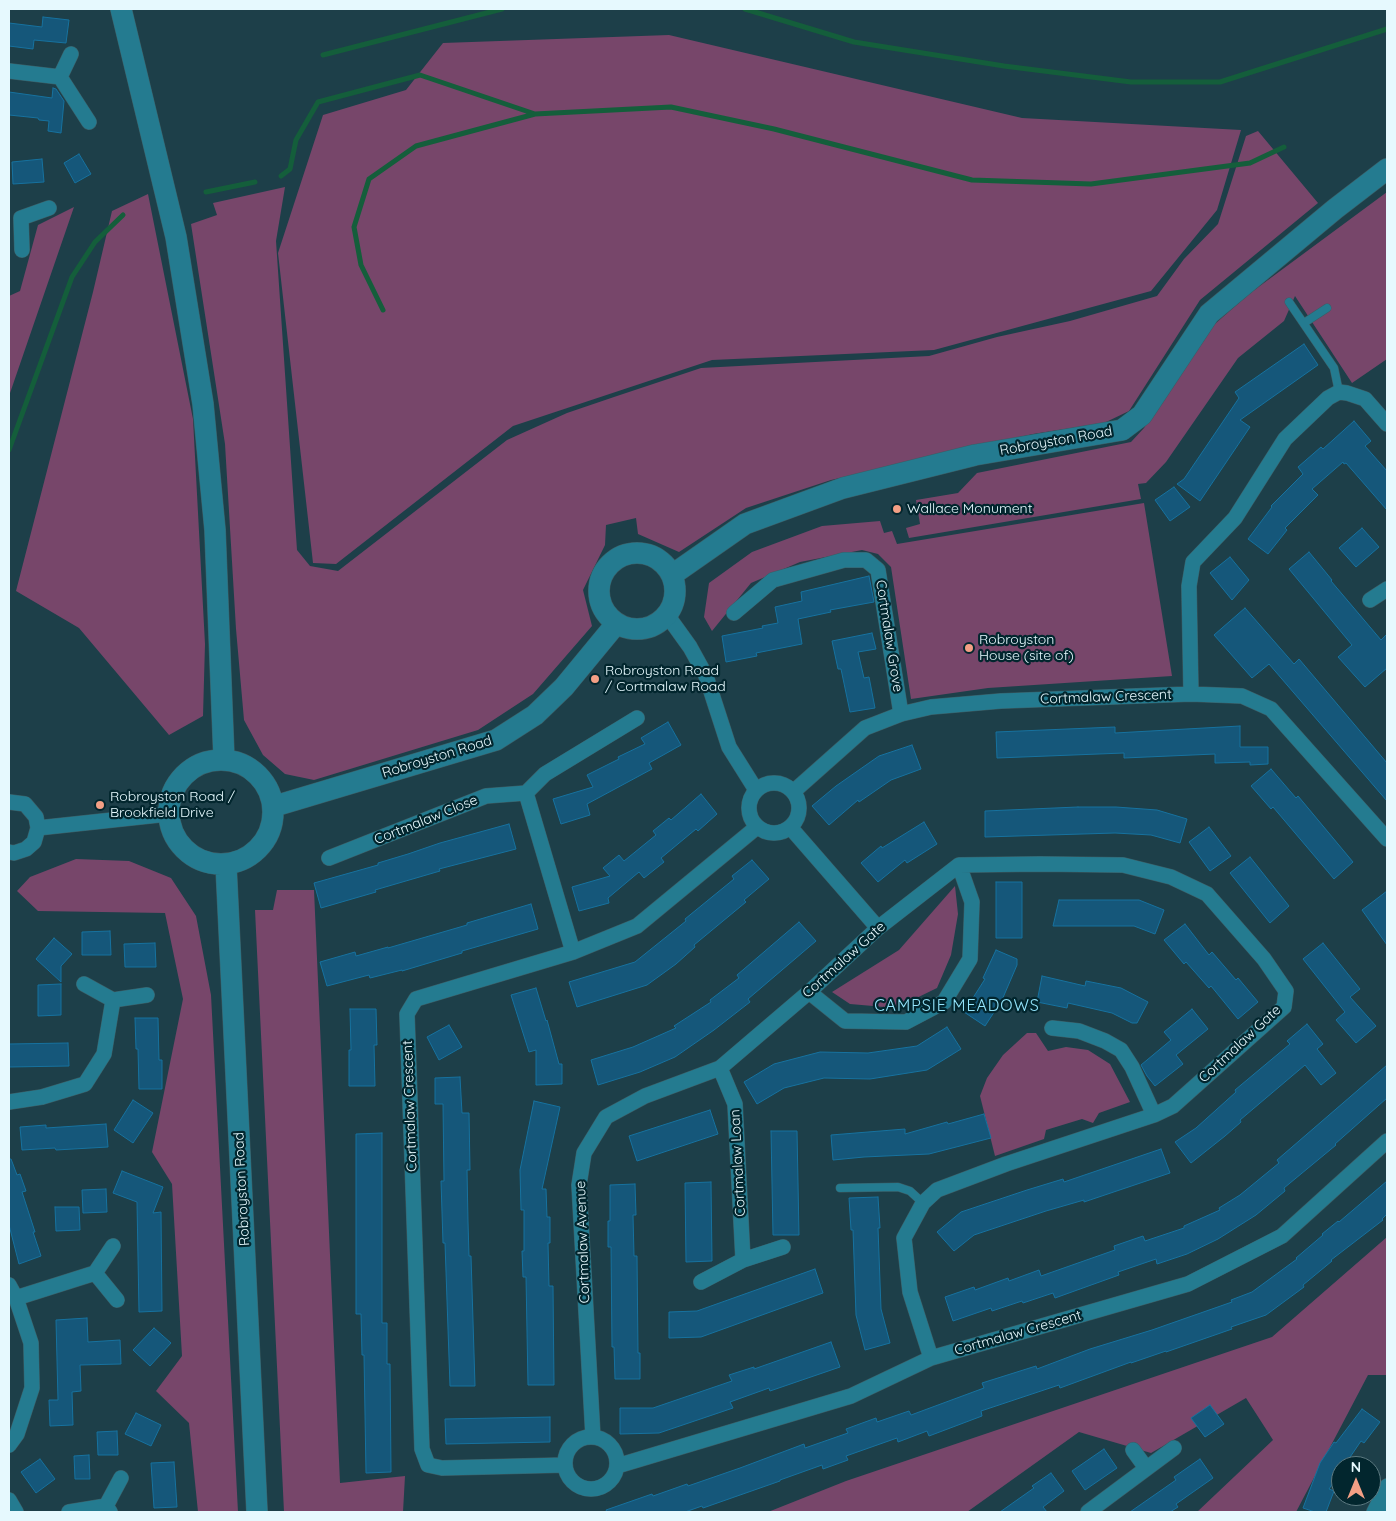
<!DOCTYPE html>
<html>
<head>
<meta charset="utf-8">
<style>
	body { margin:0 }
	#map { position:relative; width:1396px; height:1521px; overflow:hidden; background:#1d3f49; font-family:Quicksand,sans-serif }
	canvas { display:block }
	.frame { position:absolute; inset:0; border:10px solid #e6f9fe; pointer-events:none }
	.north { position:absolute; left:1331px; top:1456px; width:50px; height:50px; box-sizing:border-box; background:#02262e; border:1px solid #5d7a81; border-radius:50%; rotate:0deg; font-size:14px; font-weight:700; line-height:20px; text-align:center; color:#e6f9fe }
	.north::after { content:''; display:block; margin:auto; width:18px; height:22px; background:#f39f85; clip-path:polygon(50% 0,100% 100%,50% 72%,0 100%) }
</style>
</head>
<body>
<div id="map">
<canvas width="1396" height="1521"></canvas>
<div class="frame"></div>
<div class="north">N</div>
</div>
<script>
const ctx = document.querySelector('canvas').getContext('2d');
ctx.lineJoin = 'round';
function paint(path, color) { ctx.fillStyle = color; ctx.fill(path, 'evenodd'); }
const shape = rows => new Path2D(rows.map(r => 'M' + r).join(''));
function strokePath(path, color, width, dash) { ctx.strokeStyle = color; ctx.lineWidth = width; ctx.lineCap = dash ? 'butt' : 'round'; ctx.setLineDash(dash || []); ctx.stroke(path); }
function label(font, color, halo, rows, align = 'center') {
  ctx.font = font + ' Quicksand,sans-serif'; ctx.lineWidth = 4.5; ctx.setLineDash([]); ctx.textBaseline = 'middle'; ctx.strokeStyle = halo; ctx.fillStyle = color; for (const [text, x, y, turn = 0] of rows) {
    ctx.save(); ctx.translate(x, y); ctx.rotate((+turn || 0) * Math.PI / 180); ctx.textAlign = isNaN(turn) ? turn : align; if (halo) ctx.strokeText(text, 0, 0); ctx.fillText(text, 0, 0); ctx.restore();
  }
}
paint(shape([
	[669,35,1022,118,1241,130,1217,210,1151,291,934,350,712,360,513,426,336,564,313,563,278,253,323,115,406,90,443,43],
	[1258,131,1318,203,1200,300,1129,411,1104,423,1033,434,831,480,746,508,679,552,638,534,636,518,606,525,605,545,583,590,592,626,533,694,478,730,314,780,285,774,263,755,244,720,236,629,225,444,191,224,217,215,213,203,285,187,276,241,297,550,310,566,338,571,507,440,567,413,614,397,701,368,929,356,997,337,1070,321,1157,296,1184,259,1218,224,1246,136],
	[1387,192,1387,359,1352,383,1295,296,1284,321,1238,358,1166,462,1146,483,1138,484,1141,499,909,538,906,528,920,524,916,500,958,493,977,473,1131,442,1144,428,1208,330,1249,294],
	[148,194,193,419,205,644,203,716,169,735,79,628,16,591,93,292,112,211],
	[74,207,9,396,9,296,20,291,38,225],
	[1144,503,1172,676,988,688,911,699,891,567,878,554,862,550,800,562,751,583,712,631,704,617,709,583,752,552,822,526,880,521,884,533,892,531,897,544],
	[76,859,129,861,171,878,196,916,211,995,238,1512,198,1512,189,1423,156,1391,182,1356,172,1184,152,1152,183,999,165,913,38,911,17,891,30,877],
	[955,886,958,914,951,955,937,988,896,1008,850,1004,832,992,899,950],
	[277,890,314,890,340,1483,405,1476,403,1512,284,1512,255,910,273,910],
	[1027,1033,1036,1033,1048,1051,1066,1047,1088,1050,1110,1064,1130,1102,1099,1113,1093,1123,1082,1119,1046,1130,1044,1139,995,1156,980,1096,987,1078,1003,1055],
	[1387,1237,1387,1375,1368,1375,1296,1512,1197,1512,1273,1440,1246,1398,1151,1453,1079,1432,967,1512,768,1512,846,1481,1272,1337]
]), '#77466a');
strokePath(shape([
	[745,9,854,42,1004,66,1131,82,1220,82,1387,29],
	[323,55,502,9],
	[281,176,290,169,296,140,318,102,420,75,535,114,671,107,774,129,972,180,1091,184,1250,163,1284,147],
	[206,192,255,182],
	[383,310,361,265,354,227,369,179,416,146,535,114],
	[9,450,72,277,95,242,123,215]
]), '#145e3b', 5);
const building = shape([
	[43,17,69,20,66,43,34,40,33,49,9,46,9,23,42,27,43,17],
	[53,88,56,89,64,101,61,133,48,131,49,121,39,120,38,118,9,115,9,92,52,98,53,88],
	[79,154,91,174,75,183,64,163,79,154],
	[42,159,44,182,13,184,12,162,42,159],
	[1304,344,1318,365,1240,420,1250,427,1200,501,1177,484,1184,479,1239,398,1235,392,1304,344],
	[1354,421,1371,441,1365,446,1387,471,1387,510,1346,463,1344,464,1343,462,1312,489,1318,495,1285,528,1287,530,1268,554,1248,539,1272,507,1271,506,1303,474,1298,467,1321,447,1323,449,1354,421],
	[1174,487,1190,507,1170,521,1155,500,1174,487],
	[1362,528,1379,547,1356,567,1339,548,1362,528],
	[1309,552,1332,580,1331,581,1381,640,1387,634,1387,668,1365,687,1338,657,1352,645,1289,569,1309,552],
	[1230,557,1249,580,1232,600,1210,573,1230,557],
	[869,576,874,602,830,610,831,612,798,619,802,644,756,653,757,656,726,662,722,636,763,628,762,626,778,623,775,607,802,601,801,592,869,576],
	[1245,608,1294,664,1299,659,1387,763,1387,801,1269,664,1252,678,1214,635,1245,608],
	[872,633,876,649,858,652,864,678,869,677,875,708,850,712,841,669,838,669,832,641,872,633],
	[668,722,681,745,649,763,652,769,587,804,590,815,561,824,553,799,593,787,587,775,619,759,618,757,645,744,641,738,668,722],
	[1240,726,1240,747,1268,747,1268,764,1250,765,1250,762,1215,763,1215,754,1124,758,1124,753,997,758,996,732,1115,727,1115,733,1240,726],
	[912,745,921,769,891,780,859,802,858,800,829,825,812,806,836,786,879,756,912,745],
	[1271,769,1296,798,1298,796,1353,862,1334,879,1273,807,1271,809,1251,786,1271,769],
	[701,794,717,814,698,831,696,829,661,858,664,862,644,878,639,872,608,898,609,903,579,911,572,887,610,876,603,868,619,855,624,861,656,835,653,831,669,818,671,820,701,794],
	[1078,807,1116,807,1157,810,1187,819,1180,843,1151,835,1115,833,985,837,985,811,1078,807],
	[924,822,937,844,907,863,905,860,878,882,861,863,881,846,882,848,924,822],
	[509,824,516,849,439,869,440,871,375,890,376,892,321,908,314,883,378,865,378,863,408,854,440,843,509,824],
	[1209,827,1231,856,1210,871,1189,842,1209,827],
	[1250,857,1289,906,1270,923,1230,873,1250,857],
	[752,860,769,879,744,900,746,902,694,945,695,947,676,964,647,985,577,1007,569,982,635,962,686,921,685,919,734,879,732,876,752,860],
	[996,882,1022,882,1022,938,996,938,996,882],
	[1387,891,1387,945,1362,910,1387,891],
	[1059,900,1139,900,1164,910,1155,934,1134,926,1053,926,1059,900],
	[531,904,538,929,462,951,462,953,402,971,402,970,370,978,369,975,327,986,320,962,355,952,356,956,388,947,388,948,467,925,467,923,531,904],
	[799,922,816,941,748,999,750,1002,714,1030,675,1057,640,1072,598,1085,591,1060,633,1047,676,1028,674,1026,711,1002,710,1000,739,978,737,975,799,922],
	[1185,924,1209,955,1212,952,1236,980,1238,978,1258,1002,1238,1019,1211,986,1209,988,1186,962,1184,964,1164,940,1185,924],
	[110,931,111,955,82,955,82,932,110,931],
	[54,938,72,954,61,966,61,982,36,959,54,938],
	[155,943,156,967,125,967,124,944,155,943],
	[1323,943,1360,989,1350,997,1376,1026,1356,1043,1336,1020,1345,1012,1303,959,1323,943],
	[996,950,1017,959,1017,965,1002,1000,985,1026,964,1012,985,979,983,978,996,950],
	[1042,976,1085,986,1086,981,1121,988,1148,1002,1137,1023,1132,1023,1112,1013,1068,1003,1067,1008,1037,1002,1042,976],
	[61,984,61,1015,38,1016,38,985,61,984],
	[536,988,546,1021,547,1020,559,1064,562,1064,562,1084,536,1085,536,1050,529,1052,511,995,536,988],
	[350,1009,376,1009,377,1045,374,1045,375,1086,349,1086,349,1050,351,1050,350,1009],
	[1192,1009,1208,1029,1176,1055,1183,1064,1155,1086,1147,1076,1141,1065,1171,1040,1164,1032,1192,1009],
	[135,1018,158,1018,159,1060,162,1060,162,1089,139,1089,138,1049,136,1049,135,1018],
	[1307,1024,1323,1044,1317,1049,1336,1073,1321,1085,1305,1065,1240,1120,1241,1122,1225,1136,1191,1163,1175,1142,1196,1128,1236,1092,1235,1090,1290,1044,1287,1041,1307,1024],
	[449,1025,462,1047,439,1060,427,1037,449,1025],
	[947,1027,961,1049,927,1070,870,1079,824,1078,784,1088,757,1104,744,1082,774,1064,820,1052,868,1053,917,1046,947,1027],
	[68,1043,69,1066,9,1067,9,1044,68,1043],
	[1387,1065,1387,1098,1335,1144,1336,1145,1284,1188,1285,1191,1256,1215,1218,1239,1187,1254,1157,1264,1156,1259,1118,1272,1119,1275,1055,1298,1053,1293,1023,1303,1022,1301,992,1311,991,1308,953,1321,945,1297,974,1287,975,1290,1008,1278,1009,1281,1039,1270,1041,1276,1115,1250,1114,1246,1143,1236,1145,1241,1184,1228,1184,1226,1220,1210,1219,1208,1240,1195,1279,1163,1277,1160,1387,1065],
	[460,1077,462,1113,469,1113,470,1170,467,1170,468,1222,469,1256,471,1256,475,1386,450,1386,445,1243,443,1243,441,1181,444,1181,443,1104,435,1104,435,1078,460,1077],
	[133,1100,153,1113,133,1143,114,1130,133,1100],
	[534,1101,560,1107,542,1189,546,1189,547,1217,550,1217,550,1243,548,1243,549,1286,553,1286,554,1385,528,1385,526,1277,523,1277,522,1251,524,1251,524,1210,521,1210,520,1170,534,1101],
	[710,1110,718,1134,637,1161,629,1136,710,1110],
	[984,1114,991,1138,929,1154,864,1157,833,1160,831,1135,905,1129,905,1134,947,1122,948,1124,984,1114],
	[106,1124,108,1147,56,1150,55,1148,22,1150,20,1127,46,1125,46,1128,106,1124],
	[771,1131,797,1131,799,1235,773,1235,771,1131],
	[382,1133,382,1323,387,1323,387,1364,390,1364,391,1472,366,1473,364,1355,362,1355,361,1314,356,1314,356,1134,382,1133],
	[1161,1149,1170,1173,1084,1202,1084,1200,1046,1211,974,1235,954,1251,937,1232,961,1212,1027,1190,1063,1179,1064,1182,1161,1149],
	[9,1159,11,1159,17,1175,20,1174,26,1191,22,1192,35,1232,33,1232,41,1256,19,1264,9,1225,9,1159],
	[122,1171,163,1187,153,1213,161,1212,162,1311,139,1312,137,1202,113,1193,122,1171],
	[1387,1181,1387,1214,1382,1219,1383,1220,1331,1260,1332,1261,1303,1285,1304,1287,1266,1315,1231,1327,1232,1329,1166,1352,1166,1351,1131,1363,1131,1362,1060,1388,1059,1385,981,1411,982,1416,929,1436,927,1431,898,1442,897,1438,846,1456,848,1460,823,1469,822,1465,780,1480,780,1481,703,1508,702,1506,685,1512,607,1512,606,1510,652,1494,653,1496,687,1484,688,1486,740,1468,804,1444,805,1448,848,1433,846,1429,876,1418,877,1422,909,1411,911,1415,984,1388,982,1383,1036,1366,1037,1369,1090,1349,1152,1330,1232,1302,1231,1300,1252,1292,1297,1259,1296,1258,1323,1235,1322,1234,1338,1221,1339,1222,1387,1181],
	[711,1182,712,1261,686,1262,685,1183,711,1182],
	[635,1184,636,1215,633,1215,634,1256,637,1256,638,1353,640,1353,640,1379,615,1379,614,1347,612,1347,611,1247,608,1247,608,1221,610,1221,610,1185,635,1184],
	[106,1189,107,1212,83,1213,82,1190,106,1189],
	[878,1197,880,1228,878,1228,881,1309,890,1343,865,1350,856,1315,853,1230,851,1230,849,1198,878,1197],
	[55,1207,79,1207,80,1230,56,1231,55,1207],
	[815,1269,823,1293,701,1337,669,1338,669,1312,697,1311,815,1269],
	[87,1318,88,1342,120,1340,121,1364,80,1365,81,1391,72,1392,73,1425,50,1426,49,1400,58,1400,56,1320,87,1318],
	[154,1328,171,1343,150,1366,133,1350,154,1328],
	[831,1342,840,1367,770,1391,769,1388,730,1402,733,1408,659,1433,620,1434,620,1408,653,1408,732,1381,729,1375,754,1367,754,1369,831,1342],
	[1210,1405,1224,1424,1205,1437,1191,1418,1210,1405],
	[1362,1409,1380,1422,1364,1443,1361,1441,1344,1466,1341,1466,1341,1471,1329,1489,1334,1491,1326,1512,1315,1512,1303,1508,1320,1463,1334,1442,1336,1443,1362,1409],
	[136,1413,161,1425,151,1446,125,1434,136,1413],
	[550,1417,550,1442,446,1444,445,1419,550,1417],
	[117,1431,118,1455,98,1455,97,1432,117,1431],
	[1104,1449,1117,1468,1085,1490,1072,1471,1104,1449],
	[89,1455,90,1479,75,1479,74,1456,89,1455],
	[40,1459,55,1479,36,1493,21,1472,40,1459],
	[1200,1459,1213,1478,1176,1504,1178,1507,1170,1512,1130,1512,1176,1480,1174,1477,1200,1459],
	[174,1462,177,1507,154,1508,151,1463,174,1462],
	[1051,1473,1064,1491,1043,1507,1047,1512,1000,1512,1034,1488,1032,1486,1051,1473]
]);
paint(building, '#15577a');
strokePath(building, '#17729f', 1);
const lane = shape([
	[1289,302,1334,368,1339,392],
	[1304,323,1327,308],
	[840,1188,898,1187,910,1191,923,1203],
	[1378,1506,1387,1509]
]);
const street = shape([
	[71,54,60,77,89,122],
	[9,71,60,77],
	[22,250,21,218,49,208],
	[1370,600,1387,589],
	[734,613,773,580,844,560,866,560,878,570,901,714],
	[667,615,690,647,706,676,729,747,756,790],
	[1191,694,1189,586,1193,562,1235,518,1285,439,1328,398,1339,392,1347,393,1365,399,1387,424],
	'749 808a25 25 0 1 1 50 0a25 25 0 1 1-50 0Z',
	[793,792,865,728,901,714,931,707,1001,701,1191,694,1242,696,1271,709,1387,839],
	[526,793,573,952],
	[9,802,25,804,36,817,38,828,34,842,26,849,14,853,9,852],
	[790,827,878,928],
	[38,828,168,814],
	[329,858,486,796,526,793,545,774,637,718],
	[84,984,113,1000,147,995],
	[809,992,845,1021,906,1022,944,1002,970,959,972,902,959,865],
	[1052,1028,1079,1031,1105,1041,1121,1050,1132,1067,1154,1115],
	[720,1068,735,1104,743,1260],
	[9,1102,42,1097,85,1084,104,1054,113,1000],
	[113,1246,95,1273,117,1300],
	[701,1282,743,1260,783,1247],
	[9,1285,16,1298,31,1343,32,1388,17,1434,9,1445],
	[16,1298,95,1273],
	'565 1463a26 26 0 1 1 52 0a26 26 0 1 1-52 0Z',
	[593,1437,579,1185,584,1153,606,1117,645,1096,720,1068,809,992,878,928,959,865,1040,864,1123,865,1171,877,1207,894,1264,959,1286,991,1284,1007,1173,1106,1154,1115,1006,1164,937,1190,923,1203,904,1238,910,1292,931,1358],
	[1133,1450,1146,1468],
	[565,1465,442,1468,428,1465,422,1449,407,1014,416,999,573,952,637,926,757,827],
	[617,1466,851,1396,931,1358,1188,1284,1282,1236,1387,1141],
	[9,1500,16,1512],
	[69,1512,106,1506],
	[110,1512,106,1506,121,1478],
	[1088,1512,1174,1448],
	[1374,1512,1387,1486]
]);
const secondary = shape([
	[121,9,176,237,203,404,215,530,224,759],
	'599 591a38 38 0 1 1 76 0a38 38 0 1 1-76 0Z',
	[672,575,745,524,843,488,975,455,1122,430,1142,415,1209,314,1335,209,1387,169],
	'169 812a52 52 0 1 1 104 0a52 52 0 1 1-104 0Z',
	[275,806,496,740,535,715,564,687,616,624],
	[226,865,257,1512]
]);
strokePath(lane, '#3d5d64', 9);
strokePath(street, '#3d5d64', 16);
strokePath(secondary, '#3d5d64', 22);
strokePath(lane, '#247b90', 8);
strokePath(street, '#247b90', 15);
strokePath(secondary, '#247b90', 21);
for (const [x, y, r, color] of [
	[897,509,5,"#f39f85"],
	[969,648,5,"#f39f85"],
	[595,679,5,"#f39f85"],
	[100,805,5,"#f39f85"]
]) { const dot = new Path2D(); dot.arc(x, y, r, 0, 2 * Math.PI); ctx.fillStyle = color; ctx.fill(dot); strokePath(dot, '#02262e', 2); }
label('14px', '#e6f9fe', '#02262e', [
	["Robroyston Road",1056,441,-10],
	["Cortmalaw Grove",889,636,81],
	["Cortmalaw Crescent",1106,697,-2],
	["Robroyston Road",437,757,-17],
	["Cortmalaw Close",426,820,-22],
	["Cortmalaw Gate",844,960,-42],
	["Cortmalaw Gate",1240,1044,-43],
	["Cortmalaw Crescent",410,1106,-92],
	["Cortmalaw Loan",738,1163,-93],
	["Robroyston Road",242,1189,-93],
	["Cortmalaw Avenue",583,1242,-92],
	["Cortmalaw Crescent",1018,1333,-16]
]);
label('14px', '#e6f9fe', '#02262e', [
	["Wallace Monument",907,509],
	["Robroyston",979,640],
	["House (site of)",979,656],
	["Robroyston Road",605,671],
	["/ Cortmalaw Road",605,687],
	["Robroyston Road /",110,797],
	["Brookfield Drive",110,813]
], 'left');
ctx.letterSpacing = '1px';
label('16px', '#95e6fd', '#02262e', [
	["CAMPSIE MEADOWS",957,1006]
]);
ctx.letterSpacing = '0px';
</script>
</body>
</html>
